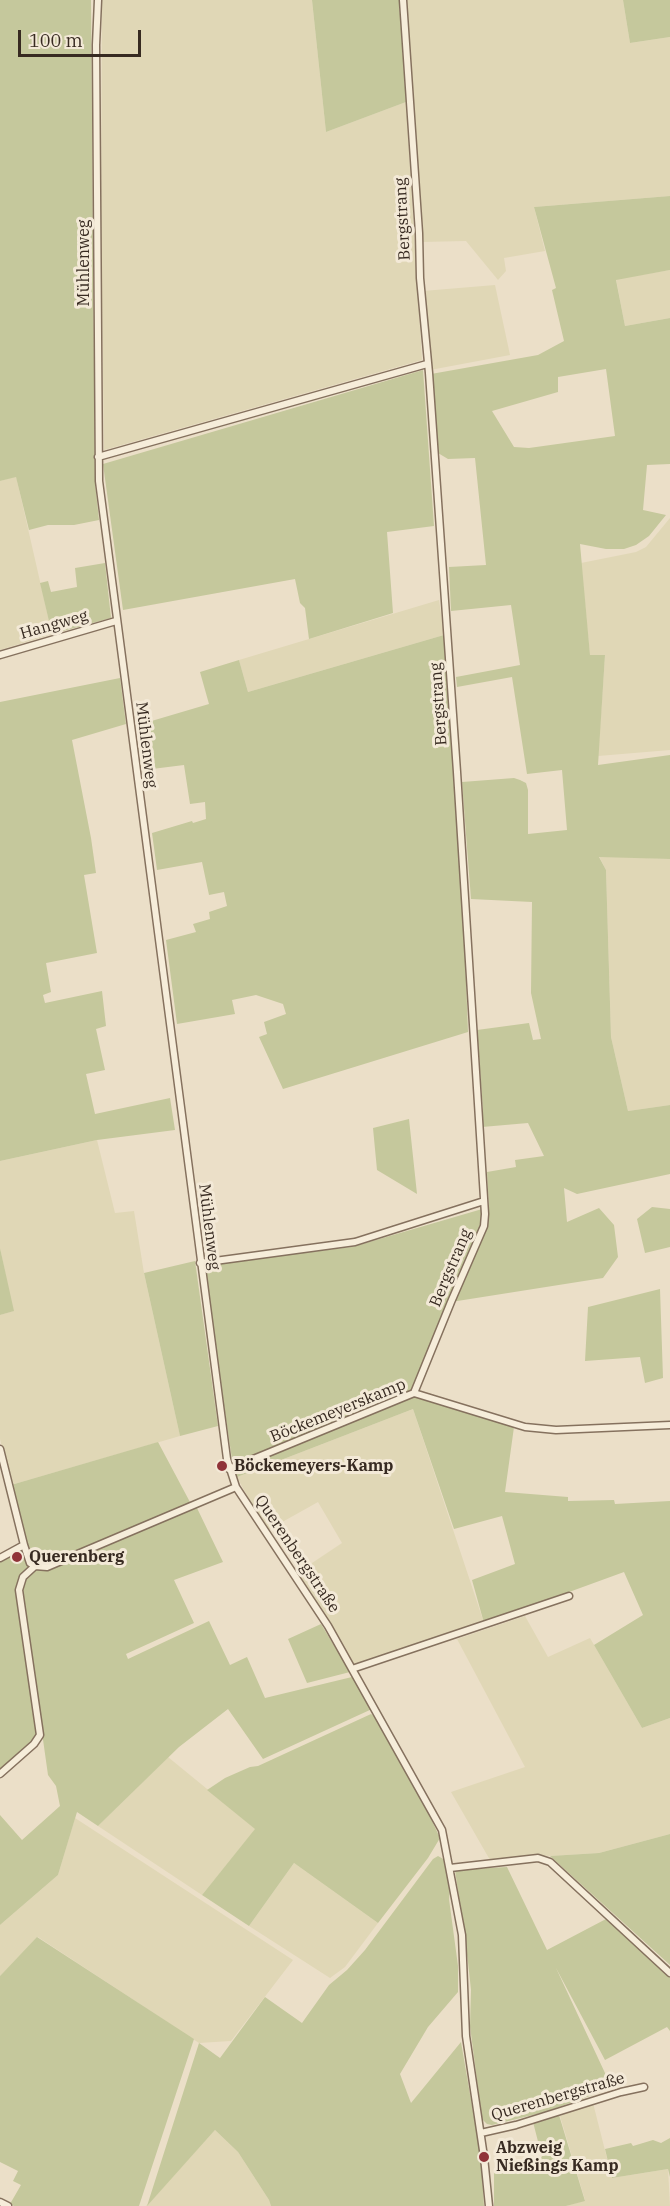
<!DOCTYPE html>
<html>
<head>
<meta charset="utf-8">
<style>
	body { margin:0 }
	#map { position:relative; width:670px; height:2206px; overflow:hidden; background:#ebdfc8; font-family:"IBM Plex Serif",serif }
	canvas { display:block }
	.scale { position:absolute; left:18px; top:30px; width:123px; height:27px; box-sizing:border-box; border:3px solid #372a21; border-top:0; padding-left:8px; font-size:18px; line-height:21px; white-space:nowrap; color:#372a21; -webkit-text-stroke:4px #f3e9d7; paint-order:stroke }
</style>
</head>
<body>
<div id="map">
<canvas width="670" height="2206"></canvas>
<div class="scale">100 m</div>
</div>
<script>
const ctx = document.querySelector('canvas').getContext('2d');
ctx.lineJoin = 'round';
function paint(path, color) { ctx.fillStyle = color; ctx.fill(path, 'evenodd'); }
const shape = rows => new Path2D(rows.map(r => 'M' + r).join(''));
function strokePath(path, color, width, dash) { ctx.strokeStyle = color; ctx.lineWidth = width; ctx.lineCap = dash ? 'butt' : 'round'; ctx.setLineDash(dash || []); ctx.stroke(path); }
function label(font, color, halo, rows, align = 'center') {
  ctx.font = font + ' "IBM Plex Serif",serif'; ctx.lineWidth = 6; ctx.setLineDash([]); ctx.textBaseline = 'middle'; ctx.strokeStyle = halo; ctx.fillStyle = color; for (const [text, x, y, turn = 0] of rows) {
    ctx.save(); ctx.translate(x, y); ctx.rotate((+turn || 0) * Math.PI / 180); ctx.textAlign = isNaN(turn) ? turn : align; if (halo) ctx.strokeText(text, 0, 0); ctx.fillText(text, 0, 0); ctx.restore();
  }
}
paint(shape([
	[102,0,312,0,326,132,406,102,422,360,104,450,101,222],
	[405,0,623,0,630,43,670,37,670,196,534,207,545,251,504,258,506,271,498,280,466,241,422,242],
	[670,270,670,318,625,326,616,279],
	[495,285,510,355,430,370,423,291],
	[16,476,52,634,0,650,0,481],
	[670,518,670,750,598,756,605,656,590,656,581,563,636,552,646,547],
	[439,600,444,635,248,692,239,660],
	[599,856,670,859,670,1105,628,1111,611,1037,606,870],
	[97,1140,115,1213,134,1211,144,1273,180,1436,11,1485,0,1439,0,1315,13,1311,0,1248,0,1161],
	[413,1409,484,1623,354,1666,330,1623,297,1573,342,1543,318,1502,268,1530,252,1505,237,1477],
	[525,1616,548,1657,590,1638,642,1728,670,1718,670,1834,599,1853,550,1856,537,1855,490,1860,451,1792,525,1767,457,1639],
	[168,1757,256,1829,202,1895,98,1826],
	[75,1818,293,1960,231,2041,199,2043,38,1937,0,1976,0,1925,58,1875],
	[294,1863,378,1923,345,1967,330,1978,249,1926],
	[593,2103,612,2178,668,2169,670,2206,566,2206,585,2200,560,2116],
	[215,2130,238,2152,269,2200,271,2206,146,2206]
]), '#e0d7b6');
paint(shape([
	[0,0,91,0,95,483,99,520,74,525,48,525,29,530,16,477,0,481],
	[312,0,399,0,406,102,326,132],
	[623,0,670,0,670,37,630,43],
	[670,196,670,270,616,280,625,326,670,318,670,464,647,465,643,510,666,515,649,536,636,545,624,549,606,549,580,544,590,655,605,655,598,765,670,755,670,859,599,857,606,870,611,1037,628,1111,670,1105,670,1174,577,1194,564,1188,567,1222,599,1208,614,1225,618,1257,603,1278,451,1302,416,1396,514,1427,505,1492,568,1497,568,1501,614,1500,615,1504,670,1501,670,1718,642,1728,594,1645,643,1615,624,1572,484,1623,472,1580,515,1564,502,1516,454,1529,413,1409,237,1477,232,1459,203,1265,352,1247,489,1207,487,1172,516,1167,515,1160,544,1156,528,1123,482,1127,483,1110,477,1030,529,1023,533,1040,541,1039,531,993,532,902,471,899,462,782,514,778,520,780,526,783,528,790,528,834,567,830,562,770,527,774,512,677,457,687,456,677,520,665,511,605,451,611,449,567,486,565,475,458,448,459,438,453,431,374,538,355,564,341,552,290,556,288,534,207],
	[606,369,615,436,529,448,514,447,492,411,558,392,558,377],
	[423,370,434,526,387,532,393,613,309,639,305,608,300,603,295,579,123,610,103,464],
	[105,563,111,618,52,634,40,583,48,581,51,592,77,587,75,568],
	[444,635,463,902,468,1032,283,1089,259,1037,267,1034,264,1022,286,1014,283,1004,256,995,232,1000,235,1014,177,1024,166,940,196,932,193,924,210,919,209,912,227,906,224,892,209,895,202,862,157,870,152,833,192,821,193,823,206,819,205,802,190,804,184,765,144,770,138,725,209,704,200,672,239,660,248,692],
	[120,678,126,724,72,740,91,838,96,873,84,875,97,953,46,963,51,992,43,995,45,1003,102,991,106,1026,96,1029,105,1070,86,1074,95,1114,170,1098,175,1130,97,1140,0,1161,0,702],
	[409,1119,417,1194,377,1170,373,1128],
	[652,1207,670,1209,670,1247,645,1253,637,1219],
	[0,1248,14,1311,0,1315],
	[195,1261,218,1426,180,1436,144,1273],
	[660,1289,663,1378,645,1383,640,1357,585,1361,588,1307],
	[158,1442,191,1504,46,1566,35,1565,27,1545,11,1485],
	[197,1508,223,1562,174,1580,194,1623,126,1654,128,1659,209,1621,230,1665,247,1657,265,1698,352,1677,372,1709,263,1759,228,1709,179,1747,98,1826,77,1812,58,1875,0,1925,0,1815,22,1840,60,1806,56,1786,48,1775,21,1584,35,1567,47,1568],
	[20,1549,30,1567,21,1575,17,1585,17,1593,37,1732,32,1743,0,1771,0,1560],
	[321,1624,350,1672,307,1683,288,1639],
	[371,1714,374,1716,418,1791,440,1838,428,1858,378,1923,294,1863,249,1926,202,1895,255,1829,207,1790,225,1778,250,1767,258,1766],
	[670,1834,670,1965,550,1856,599,1853],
	[438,1856,445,1860,451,1882,449,1899,458,1966,458,1992,428,2027,400,2074,411,2103,461,2042,481,2158,484,2206,271,2206,269,2200,238,2152,215,2130,147,2206,199,2043,220,2058,265,1997,302,2023,329,1985,347,1970,365,1950,433,1859],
	[507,1867,547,1950,606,1919,670,1976,670,2031,667,2027,605,2060,556,1968,612,2088,545,2112,492,2125,487,2124,482,2119,470,2026,471,1990,468,1962,455,1870],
	[37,1937,194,2039,139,2206,14,2206,10,2204,21,2185,13,2181,18,2171,0,2162,0,1976],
	[559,2115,585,2201,566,2206,494,2206,494,2170,542,2157,533,2122],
	[670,2138,670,2177,668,2169,612,2178,605,2149,631,2143,633,2146,653,2140,661,2143]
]), '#c5c89c');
const minor = shape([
	[98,0,96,45,99,481,227,1459,236,1487,328,1626,442,1830,462,1935,466,2036,484,2157,489,2206],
	[403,0,419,233,420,278,429,373,457,772,485,1214,484,1226,451,1302,414,1393],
	[98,457,427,364],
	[0,655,116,621],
	[200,1263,355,1242,484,1201],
	[0,1449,24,1545,30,1563,35,1566,47,1567,236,1487],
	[229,1469,414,1393,525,1427,556,1430,670,1425],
	[0,1558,24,1545],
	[352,1669,569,1596],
	[0,1774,34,1744,40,1735,19,1590,23,1577,35,1566],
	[450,1868,538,1858,550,1862,670,1973],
	[481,2133,516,2125,621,2092,644,2087],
	[0,2202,8,2206]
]);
strokePath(minor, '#85715e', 9);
strokePath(minor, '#f6edda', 6);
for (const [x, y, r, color] of [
	[222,1466,6,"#903338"],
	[17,1557,6,"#903338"],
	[484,2157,6,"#903338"]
]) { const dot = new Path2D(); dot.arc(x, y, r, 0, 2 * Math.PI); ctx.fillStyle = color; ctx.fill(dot); strokePath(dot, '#f3e9d7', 2); }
label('16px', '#372a21', '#f3e9d7', [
	["Bergstrang",403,219,-93],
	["Mühlenweg",84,263,-90],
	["Hangweg",54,625,-16],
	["Bergstrang",439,704,-94],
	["Mühlenweg",146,745,83],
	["Mühlenweg",209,1227,83],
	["Bergstrang",451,1268,-67],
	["Böckemeyerskamp",338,1411,-22],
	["Querenbergstraße",297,1554,56],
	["Querenbergstraße",558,2097,-16]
]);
label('bold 16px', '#372a21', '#f3e9d7', [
	["Böckemeyers-Kamp",234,1466],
	["Querenberg",29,1557],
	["Abzweig",496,2148],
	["Nießings Kamp",496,2166]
], 'left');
</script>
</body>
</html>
